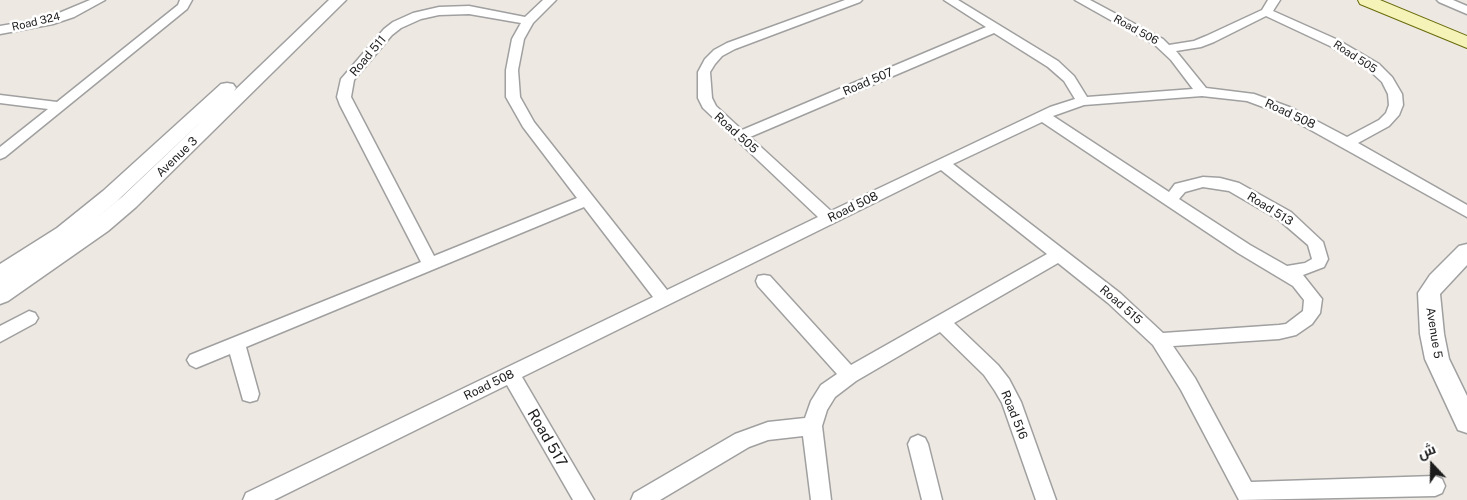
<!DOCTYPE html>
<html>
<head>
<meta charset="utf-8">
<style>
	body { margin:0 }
	#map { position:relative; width:1467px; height:500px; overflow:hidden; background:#ede8e2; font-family:"Public Sans",Cairo,sans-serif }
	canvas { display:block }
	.north { position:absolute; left:1407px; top:440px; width:50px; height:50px; -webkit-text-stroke:4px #fff; paint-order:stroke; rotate:339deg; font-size:14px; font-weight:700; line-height:20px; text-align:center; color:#1c1c1c }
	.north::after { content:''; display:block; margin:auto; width:18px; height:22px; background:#1c1c1c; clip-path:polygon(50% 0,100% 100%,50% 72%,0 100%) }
</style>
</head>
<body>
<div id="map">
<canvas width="1467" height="500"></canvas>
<div class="north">ش</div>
</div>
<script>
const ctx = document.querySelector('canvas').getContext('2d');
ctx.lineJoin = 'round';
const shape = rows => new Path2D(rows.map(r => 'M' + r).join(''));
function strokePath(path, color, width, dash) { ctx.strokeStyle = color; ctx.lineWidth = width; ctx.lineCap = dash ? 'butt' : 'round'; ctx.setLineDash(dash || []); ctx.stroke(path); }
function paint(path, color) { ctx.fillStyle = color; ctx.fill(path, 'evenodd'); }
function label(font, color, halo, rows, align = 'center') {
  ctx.font = font + ' "Public Sans",sans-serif'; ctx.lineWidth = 5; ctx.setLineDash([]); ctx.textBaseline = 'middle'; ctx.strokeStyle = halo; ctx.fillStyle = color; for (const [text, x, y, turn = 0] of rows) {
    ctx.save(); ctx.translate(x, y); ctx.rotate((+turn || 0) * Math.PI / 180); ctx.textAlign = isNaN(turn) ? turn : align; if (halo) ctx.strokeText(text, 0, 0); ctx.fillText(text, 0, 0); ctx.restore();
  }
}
const minor = shape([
	[90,0,105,0,74,17,53,24,0,34,0,26,47,18,90,0],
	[180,0,192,0,187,9,5,157,0,159,0,147,48,109,0,103,0,95,57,102,178,5,180,0],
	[543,0,556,0,533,23,524,39,518,70,520,97,534,122,667,290,818,217,703,108,698,98,698,72,705,59,714,50,727,43,845,0,862,0,860,2,735,49,722,56,715,64,710,72,712,98,716,106,742,130,986,27,944,0,958,0,1058,61,1074,76,1087,97,1193,89,1171,60,1155,45,1075,0,1090,0,1163,39,1169,45,1194,41,1206,36,1262,10,1268,0,1280,0,1273,11,1338,40,1379,64,1392,77,1402,94,1403,105,1399,115,1389,126,1358,143,1467,205,1467,217,1282,114,1247,101,1202,96,1084,105,1053,116,1169,192,1175,184,1203,177,1220,178,1239,183,1291,212,1323,242,1328,259,1324,267,1303,275,1322,299,1320,313,1312,324,1296,335,1279,339,1173,346,1195,378,1251,482,1435,476,1442,479,1445,486,1442,493,1435,496,1239,500,1181,390,1153,345,1108,303,1058,263,954,323,998,365,1009,379,1021,402,1056,500,1036,500,1002,403,995,391,984,375,940,332,856,381,835,397,827,410,822,426,831,500,811,500,803,436,768,440,749,447,660,500,631,500,634,493,735,434,768,422,805,418,811,401,821,385,837,374,758,286,756,281,758,276,764,275,770,276,851,365,1047,254,941,170,522,377,594,500,573,500,507,385,274,500,243,500,246,493,653,297,584,207,246,347,259,394,257,400,250,402,243,400,230,354,196,368,190,365,187,360,190,355,421,262,340,105,337,97,341,79,384,29,393,22,413,13,439,7,469,6,525,17,543,0],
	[469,14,521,23,512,39,506,70,506,97,523,127,577,198,434,256,351,97,354,80,392,35,401,28,421,19,439,15,469,14],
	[1266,16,1330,46,1369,70,1382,82,1388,94,1389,105,1386,113,1379,120,1347,137,1292,108,1254,94,1206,88,1176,51,1201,47,1214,42,1266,16],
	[994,33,1048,67,1064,81,1075,99,1050,107,831,211,750,137,994,33],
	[1042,122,1238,253,1293,286,1304,300,1303,311,1286,324,1279,325,1163,333,1120,293,953,164,1042,122],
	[1203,187,1229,191,1279,220,1308,245,1312,259,1305,263,1287,266,1250,245,1179,199,1185,192,1203,187],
	[1437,0,1453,0,1467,6,1467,14,1439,2,1437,0],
	[29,311,35,313,38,318,35,323,0,342,0,326,29,311],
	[918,435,925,438,928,444,942,500,922,500,908,444,911,438,918,435]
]);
const tertiary = shape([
	[329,0,346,0,136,207,108,231,8,301,0,304,0,264,57,228,103,191,221,84,227,83,233,84,236,88,234,91,329,0],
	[206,117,122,197,88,225,117,201,206,117],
	[1467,244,1467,265,1440,294,1444,334,1449,359,1467,396,1467,433,1458,430,1425,359,1420,334,1418,293,1430,275,1459,246,1467,244]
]);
const secondary = shape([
	[1358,0,1380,0,1467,36,1467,48,1360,4,1358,0]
]);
strokePath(minor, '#a0a0a0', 3);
strokePath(tertiary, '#a0a0a0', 3);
strokePath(secondary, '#696b0b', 2);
paint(minor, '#fff');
paint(tertiary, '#fff');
paint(secondary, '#f5f3b8');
label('11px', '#1c1c1c', '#fff', [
	["Road 324",36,22,-13],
	["Road 506",1136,30,29],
	["Road 505",1355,57,33]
]);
label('12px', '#1c1c1c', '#fff', [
	["Road 511",368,56,-50],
	["Road 507",868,82,-23],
	["Road 508",1290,114,25],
	["Road 505",736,133,42],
	["Avenue 3",177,157,-44],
	["Road 508",853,207,-26],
	["Road 513",1270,209,32],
	["Road 515",1121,305,41],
	["Avenue 5",1434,333,81],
	["Road 508",489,385,-26],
	["Road 516",1014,415,68]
]);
label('15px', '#1c1c1c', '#fff', [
	["Road 517",547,438,60]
]);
</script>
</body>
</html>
